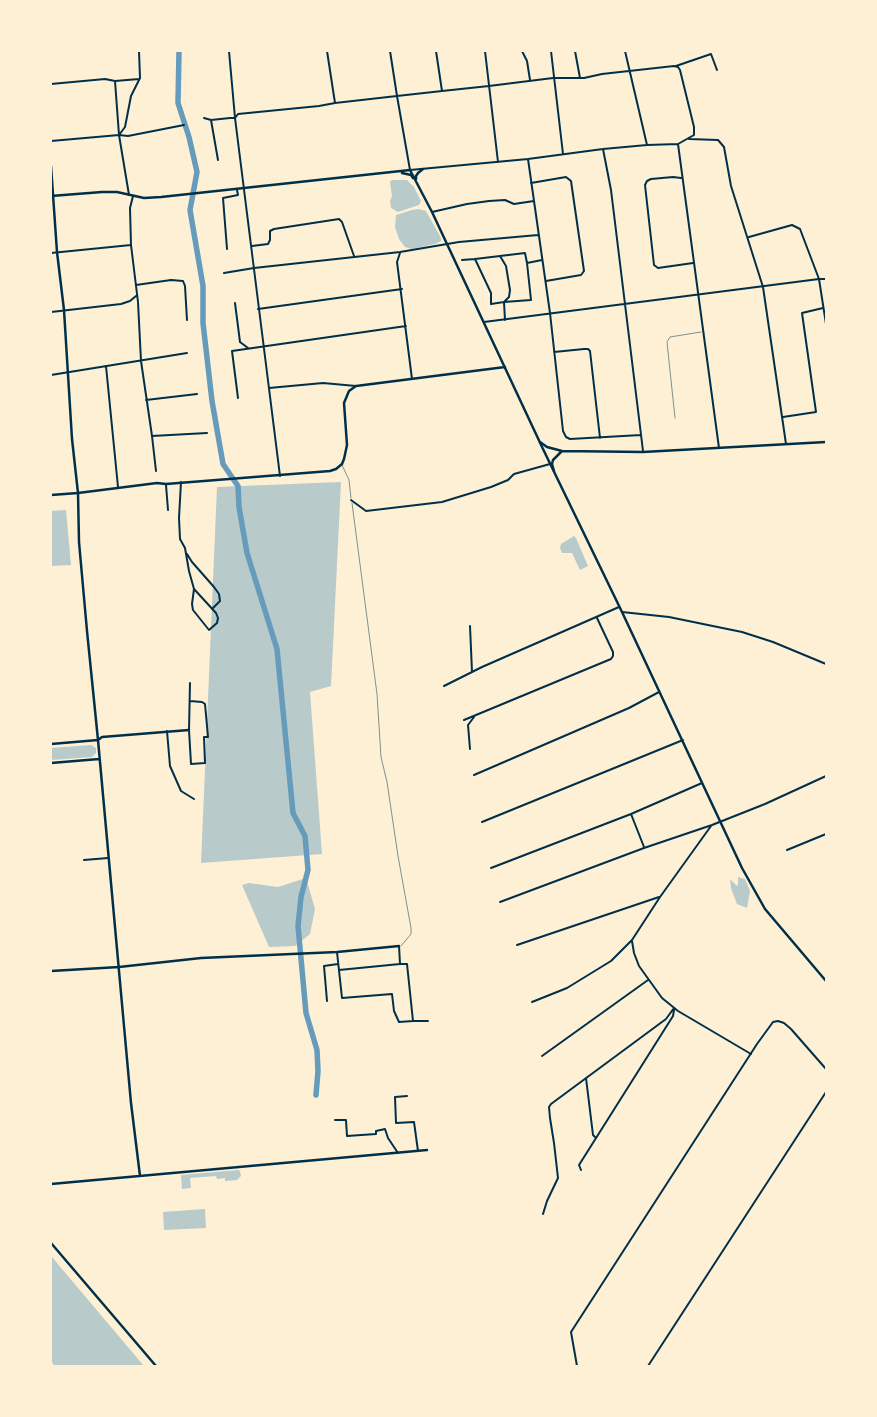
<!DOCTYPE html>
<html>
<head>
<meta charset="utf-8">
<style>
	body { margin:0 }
	#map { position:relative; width:877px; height:1417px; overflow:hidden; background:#fdf0d5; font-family:"Roboto Condensed",sans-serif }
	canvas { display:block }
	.frame { position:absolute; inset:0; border:52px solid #fdf0d5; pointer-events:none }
</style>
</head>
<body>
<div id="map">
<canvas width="877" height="1417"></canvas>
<div class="frame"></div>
</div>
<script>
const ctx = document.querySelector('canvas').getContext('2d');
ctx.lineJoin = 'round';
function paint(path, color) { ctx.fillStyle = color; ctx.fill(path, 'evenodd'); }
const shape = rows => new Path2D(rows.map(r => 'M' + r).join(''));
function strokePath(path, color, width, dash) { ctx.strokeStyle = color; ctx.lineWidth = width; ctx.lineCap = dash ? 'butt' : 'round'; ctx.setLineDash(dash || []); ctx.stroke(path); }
paint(shape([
	[392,180,407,180,414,187,421,201,419,205,398,212,391,208,390,201,392,196,390,182],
	[419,209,426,211,441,238,441,241,435,244,412,249,405,247,399,239,395,227,396,215,412,210],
	[341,482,331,686,310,692,322,854,201,863,217,487],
	[66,510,71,565,51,566,51,511],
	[574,536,576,538,588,566,580,570,572,553,562,553,560,548,561,544],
	[91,745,96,748,96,753,92,757,51,760,51,748],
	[738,877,745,879,750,891,747,908,737,904,731,888,730,879,737,886,738,884],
	[306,878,315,909,310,934,295,946,269,947,242,885,249,883,278,887],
	[238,1170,240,1171,241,1176,237,1180,225,1181,225,1178,217,1179,216,1176,190,1178,191,1188,182,1189,181,1175],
	[205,1209,206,1228,164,1230,163,1212],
	[51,1256,144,1366,54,1366,51,1360]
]), '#b9caca');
strokePath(shape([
	[179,51,178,103,189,137,197,172,190,210,203,286,203,323,212,401,223,464,238,486,239,507,247,553,277,649,293,813,305,836,308,870,301,897,298,926,306,1013,317,1050,318,1071,316,1095]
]), '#669bbc', 5.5);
strokePath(shape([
	[675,418,667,342,670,337,701,332],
	[342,465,349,480,351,498],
	[352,503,377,694,381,757,387,782,398,856,411,928,411,934,401,946]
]), '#003049', 0.5);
strokePath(shape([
	[229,51,235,118,280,476],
	[327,51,335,103],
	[436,51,442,91],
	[485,51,498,162],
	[522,51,527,61,530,80],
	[551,51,563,154],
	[575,51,580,78],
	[625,51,647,145],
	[676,66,711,54,717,70],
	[115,81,119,135],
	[51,84,105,79,115,81,139,79],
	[204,118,211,120,230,118,235,118,238,114,319,106,335,103,397,96,442,91,489,86,553,78,584,78,602,74,674,66,678,67,680,70,694,127,694,135,678,144,647,145,603,149,528,159,410,170,397,96,390,51],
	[211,120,218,160],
	[689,139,718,140,724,147,731,186,763,287,786,444],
	[51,141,119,135,128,136,184,125],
	[678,144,719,448],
	[603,149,611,190,643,451],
	[528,159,550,313,563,431,566,437,570,439,641,435],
	[681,178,673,177,651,179,647,181,645,185,654,265,658,268,693,263],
	[531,183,566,177,571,181,584,271,581,275,546,281],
	[129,195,119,135,125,127,131,96,140,78,139,51],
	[133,196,130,208,131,245,138,302,141,361,152,436,207,433],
	[432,212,467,204,489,201,505,200,514,204,534,201],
	[749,237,792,225,800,229,819,279,826,324],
	[252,246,268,244,270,240,270,231,274,229,339,219,342,222,354,256],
	[227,249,223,198,238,195,237,190],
	[51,253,131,245],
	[400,253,397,262,412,379],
	[500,256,506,266,510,290,509,297,504,302],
	[462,260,475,259],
	[224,273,254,268,400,252,459,242,538,235],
	[136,285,171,280,183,281,185,286,187,320],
	[504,302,531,300,527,263],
	[235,303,240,342,248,348],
	[258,309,402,289],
	[51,312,121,304,130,301,136,296],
	[505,320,504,302,491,304,491,293,475,259,525,253,527,263,542,260],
	[484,322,819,279,826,279],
	[554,352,584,349,588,349,590,351,600,438],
	[106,366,118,487],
	[51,375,187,353],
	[269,388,323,383,356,386],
	[238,398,232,351,406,326],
	[146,400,197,394],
	[783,417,816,412,802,313,823,308],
	[152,436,156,471],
	[181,482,179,518,180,539,185,548,189,571,194,589,192,604,193,610,209,630,217,623,218,618,216,613,194,589],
	[166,485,168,510],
	[351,500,366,511,442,502,491,487,508,480,514,474,550,464],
	[187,554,192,562,214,587,219,594,220,601,212,609],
	[622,612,669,617,742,632,773,642,826,664],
	[470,626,472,672],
	[190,683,189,730,191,764,205,763,204,737,208,737,205,704,202,702,190,701],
	[444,686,482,667,619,607],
	[464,720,611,659,613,656,613,652,597,618],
	[167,731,170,766,181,791,194,799],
	[470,749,468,725,474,717],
	[474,775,629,708,659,692],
	[631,814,644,847],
	[482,822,683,740],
	[787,850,826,834],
	[84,860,108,858],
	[491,868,631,814,702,783],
	[500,902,644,848,712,825,765,804,826,776],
	[632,941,634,953,639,966,662,998,678,1011,751,1054],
	[517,945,659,897],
	[399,946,400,964,407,964,413,1021,428,1021],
	[337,952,342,998,392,994,394,1011,399,1022,413,1021],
	[339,970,400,964],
	[327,1001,324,966,338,964],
	[532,1002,567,988,611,961,632,940,660,897,711,826],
	[542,1056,648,980],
	[586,1078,593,1135,596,1138],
	[407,1096,395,1097,396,1123,414,1122,418,1151],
	[335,1120,346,1120,347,1136,376,1134,376,1131,385,1129,388,1138,398,1153],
	[581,1170,579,1165,673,1016,674,1010],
	[543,1214,547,1201,558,1178,554,1143,550,1118,549,1107,551,1104,666,1019,674,1008],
	[577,1366,571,1332,757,1044,773,1022,778,1021,784,1023,791,1029,826,1069],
	[648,1366,826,1092]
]), '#003049', 2);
strokePath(shape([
	[51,166,57,252,64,310,72,439,78,493,79,542,87,631,98,740,131,1103,140,1176],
	[540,442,547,447,562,451,643,452,826,442],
	[554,471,552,464,553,460,562,451],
	[51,744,98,740,102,737,189,730],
	[51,763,99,759],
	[51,971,119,967,201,958,337,952,399,946],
	[51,1184,427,1150]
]), '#003049', 2.5);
strokePath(shape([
	[402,173,411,175,413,178],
	[416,179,416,176,418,173,423,169],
	[51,196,102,192,117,192,144,198,161,197,410,170,432,212,543,449,622,612,742,868,765,909,826,981],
	[51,495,78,493,157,483,166,484,330,471,336,469,342,464,344,459,347,445,344,403,349,391,356,386,505,367],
	[51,1243,156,1366]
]), '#003049', 2.5);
</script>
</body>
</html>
